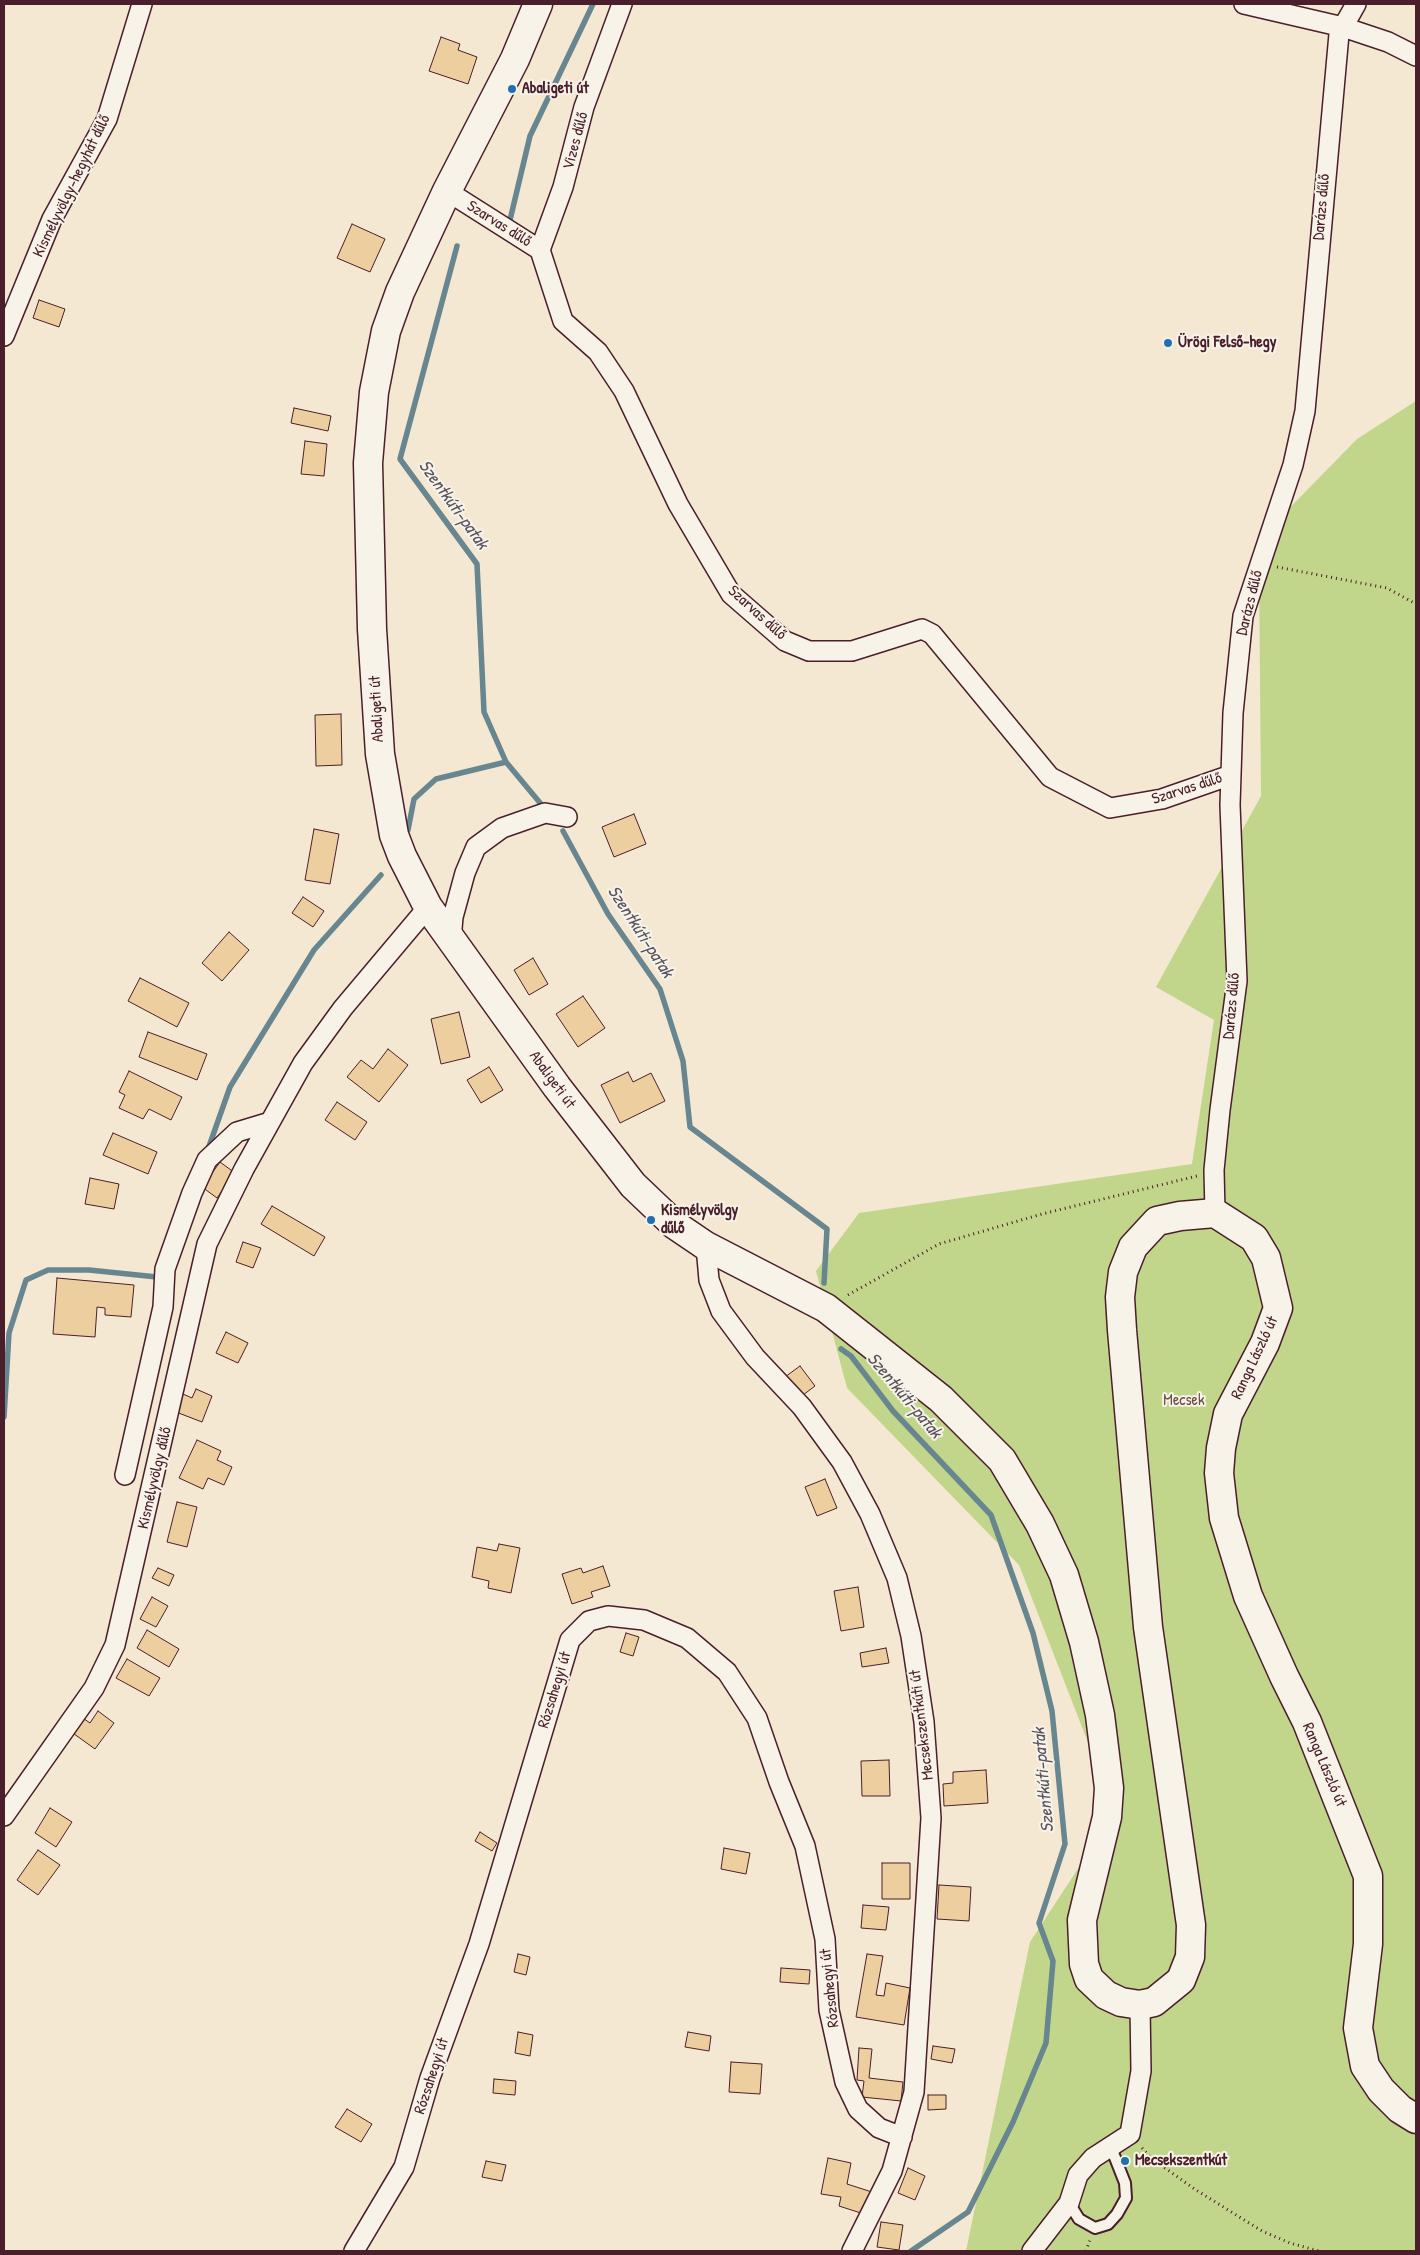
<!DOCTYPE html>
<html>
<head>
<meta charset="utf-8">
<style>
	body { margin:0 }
	#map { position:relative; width:1420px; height:2255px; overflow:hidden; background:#f4e8d2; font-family:"Patrick Hand",sans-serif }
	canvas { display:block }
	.frame { position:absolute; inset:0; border:5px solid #4a1f2b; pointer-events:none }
</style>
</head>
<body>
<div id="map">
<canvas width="1420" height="2255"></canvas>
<div class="frame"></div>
</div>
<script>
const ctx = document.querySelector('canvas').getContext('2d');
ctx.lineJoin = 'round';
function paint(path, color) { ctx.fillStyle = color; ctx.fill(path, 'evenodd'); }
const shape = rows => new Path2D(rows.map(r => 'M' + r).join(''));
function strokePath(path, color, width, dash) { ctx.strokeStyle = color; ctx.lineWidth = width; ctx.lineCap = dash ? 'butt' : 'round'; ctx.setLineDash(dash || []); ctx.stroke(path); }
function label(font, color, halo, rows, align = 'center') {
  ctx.font = font + ' "Patrick Hand",sans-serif'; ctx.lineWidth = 4; ctx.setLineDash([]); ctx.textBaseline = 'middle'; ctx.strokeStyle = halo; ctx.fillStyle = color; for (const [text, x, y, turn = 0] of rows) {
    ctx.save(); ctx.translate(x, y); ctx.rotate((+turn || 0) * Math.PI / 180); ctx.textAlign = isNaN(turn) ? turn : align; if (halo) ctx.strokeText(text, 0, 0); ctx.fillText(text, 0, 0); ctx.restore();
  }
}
paint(shape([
	[1416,401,1416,2251,966,2251,1030,1942,1115,1812,1019,1565,847,1388,816,1271,859,1213,1192,1164,1214,1020,1156,987,1261,796,1259,563,1265,533,1357,439]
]), '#c1d68b');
strokePath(shape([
	[510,220,530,136,593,4],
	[457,246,400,459,477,564,484,712,506,762,541,804],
	[408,830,414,799,436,779,506,762],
	[563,831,608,914,660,989,683,1061,690,1127,827,1229,824,1283],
	[207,1152,230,1087,314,950,381,875],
	[841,1349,851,1356,893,1411,991,1515,1033,1633,1052,1711,1065,1844,1039,1923,1053,1961,1046,2043,1013,2122,968,2212,911,2251],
	[4,1417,9,1333,26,1280,48,1270,89,1270,157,1277,158,1273]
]), '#678690', 5.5);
const building = shape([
	[441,37,460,44,458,50,477,57,468,84,429,71,441,37],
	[352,224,385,239,370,272,337,258,352,224],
	[39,300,65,309,59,327,33,318,39,300],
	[294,408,331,416,328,431,291,423,294,408],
	[305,441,327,444,324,476,301,474,305,441],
	[341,714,342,765,316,766,315,715,341,714],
	[634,814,646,844,614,857,602,827,634,814],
	[314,829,339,834,330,884,305,880,314,829],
	[303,897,324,911,313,927,292,913,303,897],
	[229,932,249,950,222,981,202,963,229,932],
	[533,958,548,984,529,995,514,970,533,958],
	[140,978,189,1003,177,1027,128,1001,140,978],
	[583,996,605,1028,578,1047,556,1014,583,996],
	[459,1012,470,1057,441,1064,431,1019,459,1012],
	[148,1032,207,1054,197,1080,139,1057,148,1032],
	[388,1049,408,1065,379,1102,347,1077,361,1060,373,1069,388,1049],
	[489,1067,503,1090,481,1103,467,1080,489,1067],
	[129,1071,182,1097,171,1120,149,1109,143,1119,119,1108,125,1095,119,1092,129,1071],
	[628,1072,633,1082,651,1073,665,1101,620,1123,601,1085,628,1072],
	[337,1102,367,1122,355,1140,325,1120,337,1102],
	[113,1133,157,1152,148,1174,103,1155,113,1133],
	[220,1162,235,1173,217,1198,202,1187,220,1162],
	[90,1178,119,1184,114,1209,85,1204,90,1178],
	[272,1206,325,1237,314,1256,261,1224,272,1206],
	[243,1242,261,1248,253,1268,236,1262,243,1242],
	[57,1278,134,1285,131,1317,105,1315,105,1308,97,1307,95,1337,53,1334,57,1278],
	[226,1332,248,1343,238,1363,216,1353,226,1332],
	[800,1366,815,1386,799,1398,785,1377,800,1366],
	[196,1389,212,1396,202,1422,176,1412,183,1394,192,1398,196,1389],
	[197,1440,221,1451,217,1460,232,1467,224,1485,208,1478,203,1489,179,1478,197,1440],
	[825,1479,837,1508,817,1516,805,1487,825,1479],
	[177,1502,197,1507,187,1547,167,1542,177,1502],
	[499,1544,520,1548,511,1593,488,1588,489,1581,472,1577,477,1547,497,1551,499,1544],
	[603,1566,610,1586,591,1592,593,1597,572,1604,562,1574,581,1568,583,1573,603,1566],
	[158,1568,174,1575,169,1586,152,1578,158,1568],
	[858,1587,864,1627,841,1631,834,1591,858,1587],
	[152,1597,168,1606,156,1627,140,1619,152,1597],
	[147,1630,179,1649,169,1667,137,1648,147,1630],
	[626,1633,639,1637,633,1656,620,1652,626,1633],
	[886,1648,889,1663,862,1667,860,1653,886,1648],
	[127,1659,160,1678,149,1696,116,1678,127,1659],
	[98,1711,114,1723,95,1749,70,1731,80,1716,90,1723,98,1711],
	[889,1760,890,1796,862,1796,861,1761,889,1760],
	[986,1770,988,1803,944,1806,943,1784,953,1783,953,1772,986,1770],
	[50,1808,72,1822,56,1847,35,1833,50,1808],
	[480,1832,497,1843,492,1851,475,1841,480,1832],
	[724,1848,750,1853,746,1874,721,1869,724,1848],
	[38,1850,60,1865,38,1895,17,1880,38,1850],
	[882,1863,910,1863,910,1899,882,1899,882,1863],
	[939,1885,971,1887,969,1921,937,1919,939,1885],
	[863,1905,889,1907,886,1930,861,1928,863,1905],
	[518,1954,530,1957,526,1975,514,1972,518,1954],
	[867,1954,883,1956,876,1995,884,1996,886,1983,910,1988,904,2025,856,2017,867,1954],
	[781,1968,810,1970,809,1984,780,1982,781,1968],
	[518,2032,533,2035,530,2056,515,2053,518,2032],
	[688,2032,711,2036,709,2051,685,2047,688,2032],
	[933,2046,955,2049,952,2063,931,2059,933,2046],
	[859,2048,872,2049,869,2078,903,2082,901,2101,862,2097,864,2081,857,2080,859,2048],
	[731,2062,762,2064,760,2094,729,2092,731,2062],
	[494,2079,516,2081,515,2095,493,2093,494,2079],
	[928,2095,946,2095,946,2109,928,2110,928,2095],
	[347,2109,372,2124,361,2142,335,2127,347,2109],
	[828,2158,851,2163,847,2184,875,2193,867,2215,839,2206,841,2197,821,2194,828,2158],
	[486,2161,506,2165,502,2181,482,2177,486,2161],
	[908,2168,925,2176,915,2200,898,2193,908,2168],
	[881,2222,903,2225,899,2250,877,2247,881,2222]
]);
paint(building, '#edce9f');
strokePath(building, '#4a1f2b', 1);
const lane = shape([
	[1069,2203,1079,2219,1095,2228,1108,2224,1117,2214,1126,2198,1125,2183,1110,2145]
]);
const street = shape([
	[1244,4,1343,27,1388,42,1416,56],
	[447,191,540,250,563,321,598,352,624,391,678,504,731,594,785,641,809,651,852,651,922,629,932,634,1050,777,1110,808,1162,799,1231,775],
	[540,250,563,187,584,107,622,4],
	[4,336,52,219,107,119,142,4],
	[451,940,453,917,465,873,476,847,502,828,545,813,567,817],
	[1215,1213,1214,1170,1220,1110,1237,981,1230,805,1233,713,1243,616,1293,465,1305,411,1339,34,1356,4],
	[706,1246,709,1280,721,1311,755,1357,802,1407,842,1462,870,1514,897,1578,911,1636,924,1722,931,1818,914,2092,892,2171,852,2251],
	[125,1475,163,1307,165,1269,192,1193,207,1160,237,1132,270,1122],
	[4,1816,94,1688,115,1645,207,1244,244,1169,303,1063,343,1008,428,907],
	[354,2251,404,2167,430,2078,479,1944,570,1640,589,1621,608,1616,644,1620,687,1638,727,1672,757,1718,779,1782,805,1846,825,1939,829,2010,845,2082,858,2109,879,2128,902,2137],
	[1032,2251,1069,2203,1078,2175,1093,2158,1130,2134,1141,2071,1140,2005]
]);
const secondary = shape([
	[538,4,515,59,447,191,400,292,386,331,374,392,368,463,372,629,380,754,394,835,402,856,428,907,557,1087,633,1185,675,1225,706,1246,826,1308,941,1399,1002,1460,1040,1524,1064,1575,1084,1642,1100,1715,1109,1788,1107,1817,1082,1920,1084,1964,1089,1979,1106,1995,1121,2002,1140,2005,1154,2002,1181,1980,1190,1957,1191,1925,1148,1627,1122,1330,1120,1297,1123,1272,1133,1247,1157,1221,1180,1216,1215,1213,1254,1238,1266,1258,1278,1308,1265,1343,1228,1414,1221,1448,1219,1473,1224,1518,1248,1596,1284,1676,1307,1722,1368,1876,1368,1944,1358,2028,1365,2066,1381,2090,1400,2109,1416,2119]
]);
strokePath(lane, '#4a1f2b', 14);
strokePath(street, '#4a1f2b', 22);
strokePath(secondary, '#4a1f2b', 31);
strokePath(shape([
	[1277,567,1387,588,1416,604],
	[848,1295,939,1244,1042,1214,1197,1176],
	[1142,2148,1151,2158,1196,2190,1262,2231,1290,2243,1319,2251],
	[1086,2251,1090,2240]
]), '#4a1f2b', 3, [1, 4]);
strokePath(lane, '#f7f3e8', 10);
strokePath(street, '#f7f3e8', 19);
strokePath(secondary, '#f7f3e8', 28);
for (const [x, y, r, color] of [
	[512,89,5,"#1f6fb2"],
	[1168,343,5,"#1f6fb2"],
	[651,1220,5,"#1f6fb2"],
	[1125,2161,5,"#1f6fb2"]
]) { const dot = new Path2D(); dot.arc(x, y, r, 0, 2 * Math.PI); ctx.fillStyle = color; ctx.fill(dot); strokePath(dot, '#f7f3e8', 2); }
label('bold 16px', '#4a1f2b', '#f7f3e8', [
	["Abaligeti út",522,89],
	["Ürögi Felső-hegy",1178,343],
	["Kismélyvölgy",661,1211],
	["dűlő",661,1229],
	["Mecsekszentkút",1135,2161]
], 'left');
label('16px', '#4a1f2b', '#f7f3e8', [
	["Vizes dűlő",576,141,-75],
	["Kismélyvölgy-hegyhát dűlő",72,186,-64],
	["Darázs dűlő",1322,207,-85],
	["Szarvas dűlő",499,224,32],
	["Darázs dűlő",1250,603,-76],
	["Szarvas dűlő",757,613,42],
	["Abaligeti út",377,709,-93],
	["Szarvas dűlő",1187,789,-18],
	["Darázs dűlő",1232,1006,-85],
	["Abaligeti út",552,1080,54],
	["Ranga László út",1255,1358,-65],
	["Kismélyvölgy dűlő",155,1478,-77],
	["Rózsahegyi út",555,1690,-73],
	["Mecsekszentkúti út",922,1725,-97],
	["Ranga László út",1324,1765,67],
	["Rózsahegyi út",830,1988,-96],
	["Rózsahegyi út",432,2076,-72]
]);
label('16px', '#684d43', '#f7f3e8', [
	["Mecsek",1184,1401]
]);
label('italic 18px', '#58535e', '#f7f3e8', [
	["Szentkúti-patak",453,505,54],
	["Szentkúti-patak",640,932,57],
	["Szentkúti-patak",904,1396,50],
	["Szentkúti-patak",1044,1780,-95]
]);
</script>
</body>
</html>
